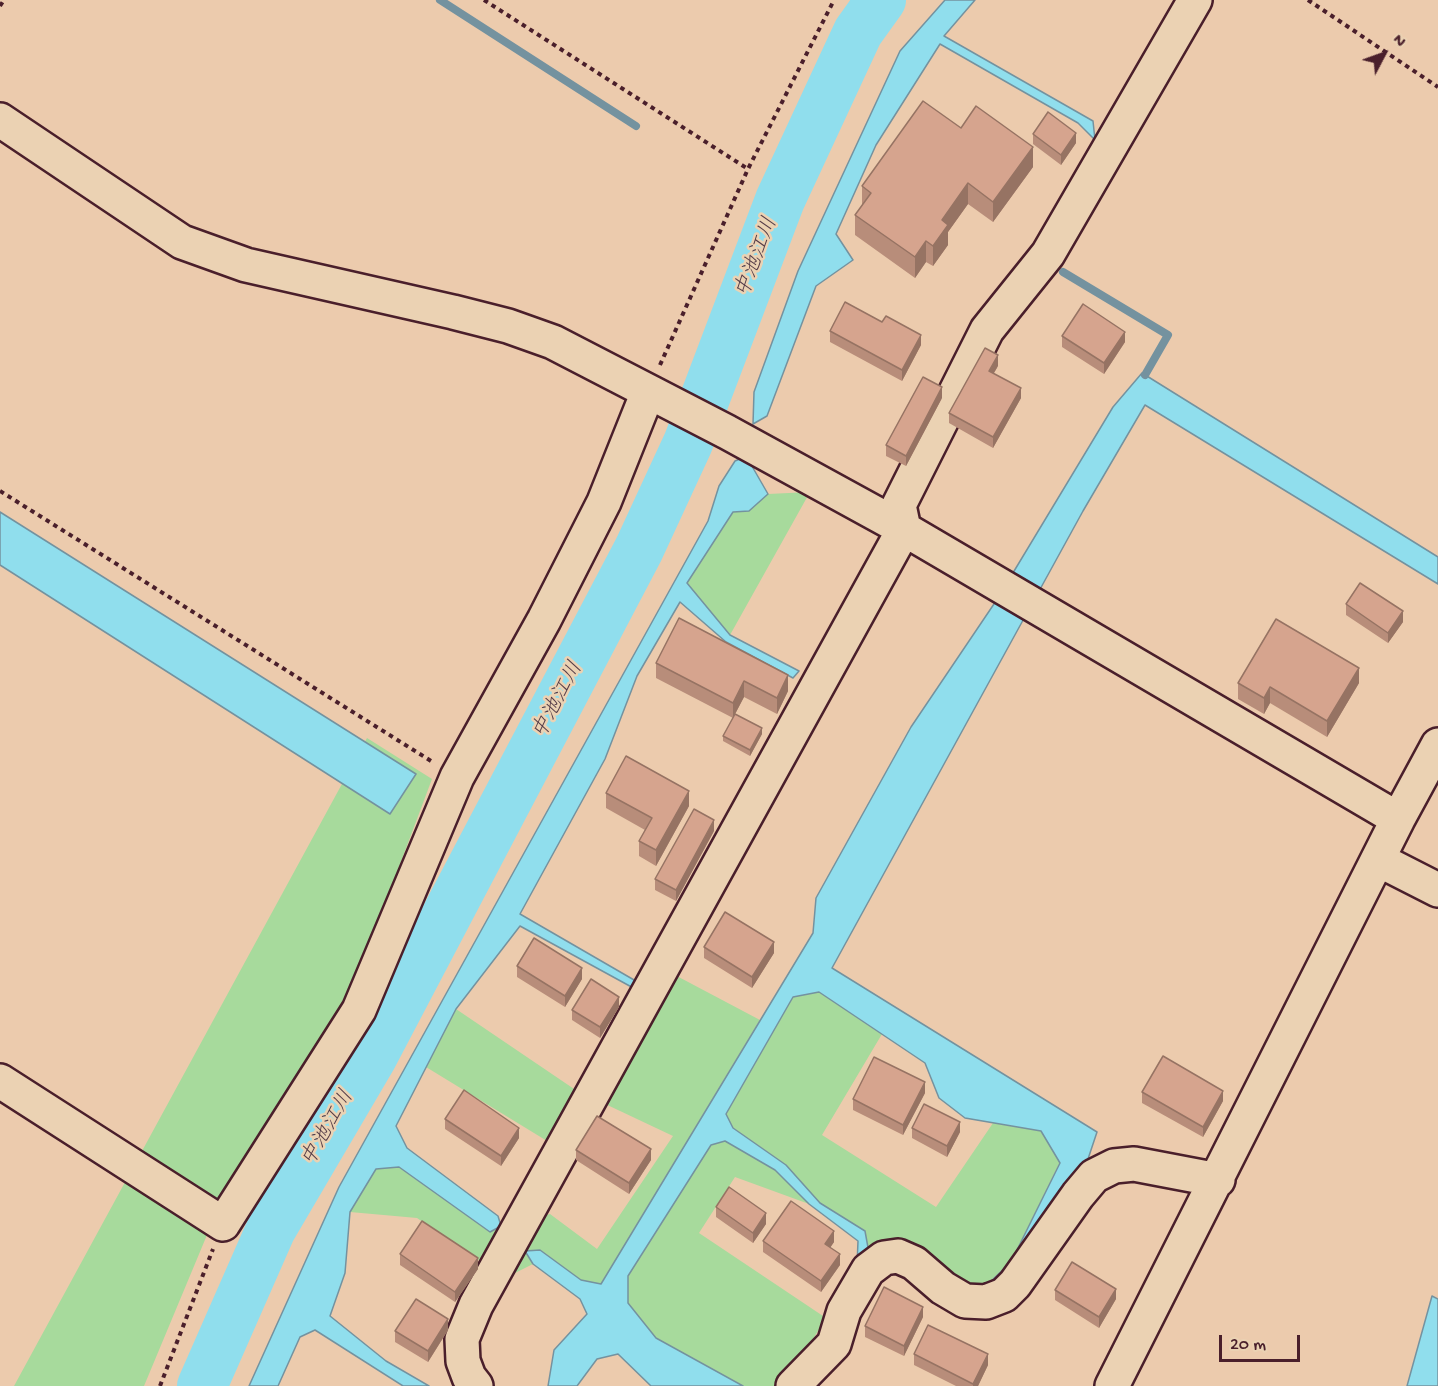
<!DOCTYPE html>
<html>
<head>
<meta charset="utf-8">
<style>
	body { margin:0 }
	#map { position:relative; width:1438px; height:1386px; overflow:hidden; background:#eccbad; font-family:"Gochi Hand",sans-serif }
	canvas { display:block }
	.north { position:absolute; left:1354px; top:24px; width:60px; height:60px; -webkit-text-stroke:4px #ebd2b3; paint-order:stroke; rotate:49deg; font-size:16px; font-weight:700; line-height:24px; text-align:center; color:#4a1f2b }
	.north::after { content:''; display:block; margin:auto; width:21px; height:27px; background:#4a1f2b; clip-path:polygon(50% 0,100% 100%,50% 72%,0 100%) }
	.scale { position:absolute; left:1219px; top:1335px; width:81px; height:27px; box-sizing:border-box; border:3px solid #4a1f2b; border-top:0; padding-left:8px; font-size:18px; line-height:21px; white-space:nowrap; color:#4a1f2b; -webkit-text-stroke:4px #ebd2b3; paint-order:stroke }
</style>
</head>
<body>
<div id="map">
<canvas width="1438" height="1386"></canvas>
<div class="north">N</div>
<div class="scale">20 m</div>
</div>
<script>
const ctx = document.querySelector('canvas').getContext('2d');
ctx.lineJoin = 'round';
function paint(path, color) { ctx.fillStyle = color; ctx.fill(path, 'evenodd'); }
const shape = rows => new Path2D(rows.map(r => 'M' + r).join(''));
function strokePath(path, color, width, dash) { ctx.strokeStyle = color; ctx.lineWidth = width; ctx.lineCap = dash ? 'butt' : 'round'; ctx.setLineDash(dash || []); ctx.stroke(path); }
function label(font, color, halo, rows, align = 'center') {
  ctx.font = font + ' "Gochi Hand","Klee One",sans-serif'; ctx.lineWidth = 5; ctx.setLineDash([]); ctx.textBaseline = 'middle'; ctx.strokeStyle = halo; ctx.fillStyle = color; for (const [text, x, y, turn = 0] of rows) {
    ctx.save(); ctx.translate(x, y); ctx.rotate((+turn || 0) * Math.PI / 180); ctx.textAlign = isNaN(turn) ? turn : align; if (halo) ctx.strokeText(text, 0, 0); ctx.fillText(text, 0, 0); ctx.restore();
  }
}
paint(shape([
	[810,492,730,635,687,583,733,512,749,511,768,494],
	[367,738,432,779,351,995,222,1199,144,1386,14,1386],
	[673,974,760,1020,601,1284,581,1280,540,1250,526,1252,533,1264,505,1278,417,1218,350,1212,376,1169,399,1167,490,1232,501,1226,550,1214,597,1249,673,1136,601,1102],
	[819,992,882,1034,822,1135,936,1207,993,1123,1041,1131,1060,1162,1011,1262,977,1293,869,1253,865,1231,820,1203,786,1165,733,1128,726,1114,793,997],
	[456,1009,580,1093,552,1144,426,1067],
	[725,1141,775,1170,809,1204,735,1177,699,1233,826,1318,797,1365,776,1386,743,1386,656,1338,628,1303,628,1276,711,1145]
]), '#a7da9c');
const water = shape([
	[945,0,975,0,944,36,1093,121,1095,140,1078,123,940,44,876,145,836,234,853,260,816,286,767,416,753,424,754,392,798,271,900,51,945,0],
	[1142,373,1438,557,1438,584,1145,405,1083,511,832,968,1097,1132,1084,1171,1005,1278,988,1284,1011,1262,1060,1163,1041,1131,965,1118,939,1098,925,1063,819,992,793,997,726,1114,733,1128,786,1165,820,1203,865,1231,869,1253,857,1265,858,1241,809,1204,775,1170,725,1141,711,1145,628,1276,628,1303,656,1338,743,1386,651,1386,618,1354,597,1359,577,1386,548,1386,554,1350,587,1314,580,1299,533,1264,525,1251,540,1250,581,1280,601,1284,813,933,816,898,911,727,996,601,1113,407,1142,373],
	[742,458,749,461,768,494,749,511,733,512,687,583,730,635,799,671,793,678,726,642,680,602,637,676,605,759,520,914,641,984,637,990,520,926,456,1009,396,1126,407,1148,498,1216,501,1226,490,1232,399,1167,376,1169,350,1212,345,1273,330,1316,386,1361,429,1386,403,1386,315,1330,300,1337,278,1386,249,1386,339,1187,708,521,719,486,735,461,742,458],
	[0,512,416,774,390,814,0,565,0,512],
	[1432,1296,1438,1299,1438,1386,1407,1386,1432,1296]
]);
paint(water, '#90deed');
strokePath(water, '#74929f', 1.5);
strokePath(shape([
	[440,0,636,126],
	[1063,272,1168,335,1145,375]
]), '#74929f', 8);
strokePath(shape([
	[202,1386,271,1229,372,1057,639,549,688,443,780,200,858,32,881,0]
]), '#90deed', 50);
const minor = shape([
	[0,120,182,242,246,265,453,312,508,326,553,342,727,432,904,529,1398,819],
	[1379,860,1438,890],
	[0,1081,223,1224,359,1010,457,777,544,620,604,502,648,392],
	[476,1386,469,1377,463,1361,462,1339,476,1305,904,529,899,505,987,330,1048,254,1195,0],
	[793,1386,834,1344,844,1311,868,1270,884,1258,898,1256,914,1263,943,1288,965,1301,986,1302,1004,1295,1015,1284,1078,1195,1094,1176,1114,1166,1134,1164,1218,1180],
	[1112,1386,1398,819,1438,745]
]);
strokePath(minor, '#4a1f2b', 38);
strokePath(shape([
	[484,0,748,169],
	[1308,0,1438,87],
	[0,6,4,0],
	[660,365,748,169,834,0],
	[0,491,431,761],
	[160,1386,213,1249]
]), '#4a1f2b', 4, [4.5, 4.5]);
strokePath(minor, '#ebd2b3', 33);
paint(shape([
	[961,128,1033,167,993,222,968,204,948,232,948,245,933,266,926,262,915,278,855,235,855,215,862,206,862,186],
	[1033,134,1076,143,1061,165,1033,144],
	[830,331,921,345,902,381,830,342],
	[1062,336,1125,342,1104,374,1062,347],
	[998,366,994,373,1021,398,993,448,949,423,949,413],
	[942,398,906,466,886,456,886,445],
	[1346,604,1403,622,1388,643,1346,615],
	[656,663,788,691,777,714,744,697,735,714,762,734,750,756,723,741,723,736,733,718,656,678],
	[1238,683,1359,683,1327,737,1270,703,1264,714,1238,699],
	[606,793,689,806,656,866,639,856,639,841,645,830,606,808],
	[714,831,676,901,655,890,655,879],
	[704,947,774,953,752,988,704,958],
	[517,966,582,979,565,1007,517,977],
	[619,1007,600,1038,572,1020,572,1010],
	[1142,1092,1223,1101,1203,1137,1142,1103],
	[925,1093,903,1135,853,1110,853,1099],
	[445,1119,519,1138,501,1166,445,1129],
	[912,1128,960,1132,947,1157,912,1138],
	[576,1150,651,1160,629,1194,576,1160],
	[716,1207,766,1224,753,1243,716,1217],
	[763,1241,834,1242,830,1248,840,1265,821,1292,763,1252],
	[400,1254,478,1269,455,1302,400,1265],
	[1055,1290,1116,1299,1099,1328,1055,1300],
	[923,1317,904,1356,865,1337,865,1326],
	[448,1330,428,1362,395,1342,395,1331],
	[914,1354,988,1365,978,1386,956,1386,914,1365]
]), '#b88d7a');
paint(shape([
	[1076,133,1076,143,1061,165,1061,155],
	[1033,147,1033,167,993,222,993,202],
	[968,183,968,204,948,232,948,245,933,266,933,246,942,220],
	[926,241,926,262,915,278,915,257],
	[1125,332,1125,342,1104,374,1104,363],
	[921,335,921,345,902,381,902,370],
	[998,355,998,366,989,381,989,371],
	[942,387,942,398,906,466,906,456],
	[1021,388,1021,398,993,448,993,437],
	[1403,611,1403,622,1388,643,1388,633],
	[1359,668,1359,683,1327,737,1327,721],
	[788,675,788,691,777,714,777,698],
	[744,681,744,697,733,718,733,703],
	[1270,687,1270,703,1264,714,1264,698],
	[762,728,762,734,750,756,750,750],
	[689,791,689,806,656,866,656,850],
	[714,820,714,831,676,901,676,890],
	[774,942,774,953,752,988,752,977],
	[582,968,582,979,565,1007,565,996],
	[619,997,619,1007,600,1038,600,1027],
	[925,1082,925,1093,903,1135,903,1125],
	[1223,1091,1223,1101,1203,1137,1203,1127],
	[960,1122,960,1132,947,1157,947,1146],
	[519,1128,519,1138,501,1166,501,1156],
	[651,1149,651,1160,629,1194,629,1183],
	[766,1213,766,1224,753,1243,753,1233],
	[834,1231,834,1242,825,1255,825,1244],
	[840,1254,840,1265,821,1292,821,1281],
	[478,1258,478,1269,455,1302,455,1292],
	[1116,1289,1116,1299,1099,1328,1099,1317],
	[923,1307,923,1317,904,1356,904,1346],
	[448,1319,448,1330,428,1362,428,1351],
	[988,1354,988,1365,978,1386,973,1386,973,1384]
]), '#967363');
const building = shape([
	[923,101,961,128,976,106,1033,147,993,202,968,183,942,220,948,225,933,246,926,241,915,257,855,215,871,193,862,186,923,101],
	[1048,112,1076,133,1061,155,1033,134,1048,112],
	[845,302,882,322,886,316,921,335,902,370,830,331,845,302],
	[1083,304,1125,332,1104,363,1062,336,1083,304],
	[985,348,998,355,989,371,1021,388,993,437,949,413,985,348],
	[923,377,942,387,906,456,886,445,923,377],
	[1360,583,1403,611,1388,633,1346,604,1360,583],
	[679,618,788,675,777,698,744,681,733,703,656,663,679,618],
	[1276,619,1359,668,1327,721,1270,687,1264,698,1238,683,1276,619],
	[735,714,762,728,750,750,723,736,735,714],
	[626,756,689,791,656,850,639,841,652,818,606,793,626,756],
	[694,809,714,820,676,890,655,879,694,809],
	[725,912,774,942,752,977,704,947,725,912],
	[534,938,582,968,565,996,517,966,534,938],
	[591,979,619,997,600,1027,572,1010,591,979],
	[1163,1056,1223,1091,1203,1127,1142,1092,1163,1056],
	[874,1057,925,1082,903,1125,853,1099,874,1057],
	[464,1090,519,1128,501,1156,445,1119,464,1090],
	[924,1104,960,1122,947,1146,912,1128,924,1104],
	[597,1116,651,1149,629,1183,576,1150,597,1116],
	[729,1187,766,1213,753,1233,716,1207,729,1187],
	[791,1201,834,1231,825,1244,840,1254,821,1281,763,1241,791,1201],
	[422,1221,478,1258,455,1292,400,1254,422,1221],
	[1072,1262,1116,1289,1099,1317,1055,1290,1072,1262],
	[884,1287,923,1307,904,1346,865,1326,884,1287],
	[416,1299,448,1319,428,1351,395,1331,416,1299],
	[928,1325,988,1354,973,1384,914,1354,928,1325]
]);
paint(building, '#d6a48e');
strokePath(building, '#967363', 1.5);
label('italic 21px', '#543c48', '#ebd2b3', [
	["中池江川",758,258,-69],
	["中池江川",559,701,-62],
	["中池江川",329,1129,-60]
]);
</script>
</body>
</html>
